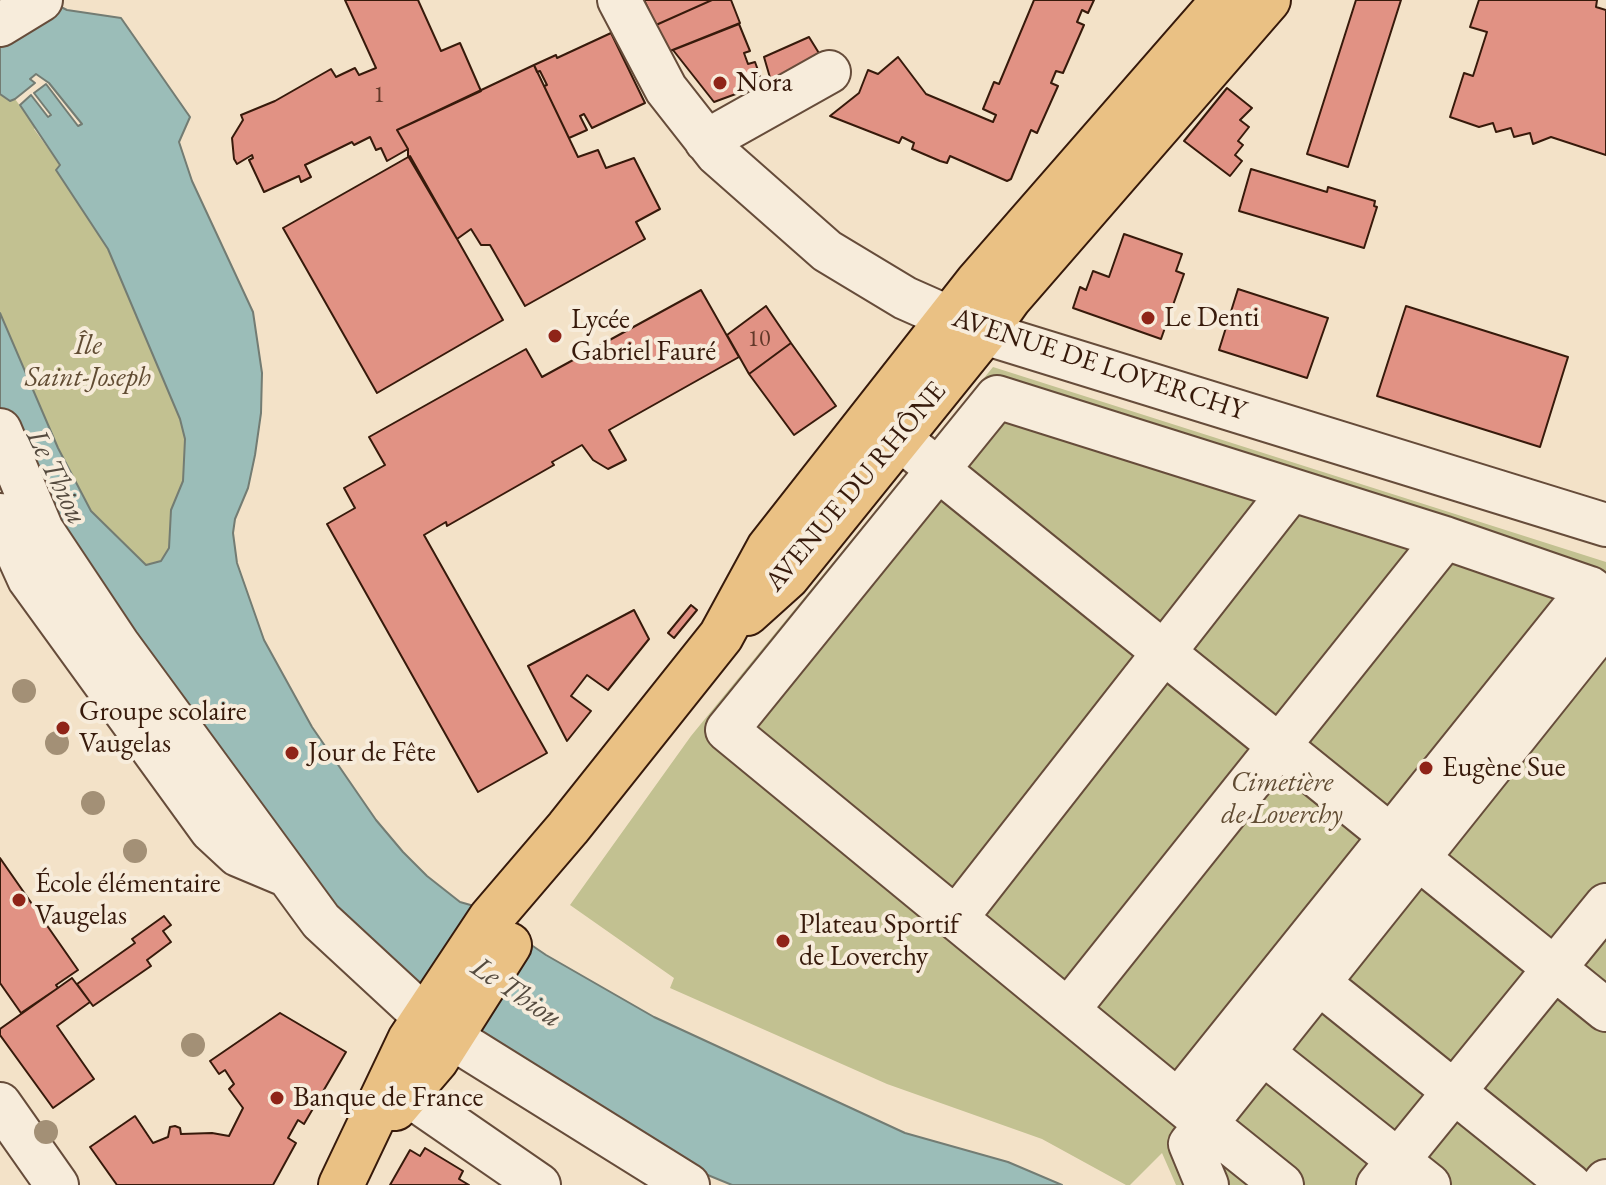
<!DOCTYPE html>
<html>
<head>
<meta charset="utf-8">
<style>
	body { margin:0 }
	canvas { display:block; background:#f3e2c8 }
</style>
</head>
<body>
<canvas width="1606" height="1185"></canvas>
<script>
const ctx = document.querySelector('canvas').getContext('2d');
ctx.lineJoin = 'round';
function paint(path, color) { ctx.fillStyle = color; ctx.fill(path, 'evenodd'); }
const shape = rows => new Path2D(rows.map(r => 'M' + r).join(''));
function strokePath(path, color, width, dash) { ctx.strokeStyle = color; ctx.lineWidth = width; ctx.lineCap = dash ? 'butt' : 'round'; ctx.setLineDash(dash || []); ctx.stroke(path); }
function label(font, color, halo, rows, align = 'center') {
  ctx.font = font + ' "EB Garamond",serif'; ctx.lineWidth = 8; ctx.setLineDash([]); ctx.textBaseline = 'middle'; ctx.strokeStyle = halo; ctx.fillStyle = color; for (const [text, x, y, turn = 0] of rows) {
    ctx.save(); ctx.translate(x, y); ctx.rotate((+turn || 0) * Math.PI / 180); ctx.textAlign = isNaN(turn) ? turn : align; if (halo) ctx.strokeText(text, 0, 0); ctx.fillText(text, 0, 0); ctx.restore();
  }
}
paint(shape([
	[0,94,10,101,15,99,36,127,34,129,60,165,108,250,180,419,185,439,183,481,171,510,169,548,161,561,152,565,146,565,91,511,58,448,0,313],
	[993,367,1606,562,1606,1185,1176,1185,1162,1153,1130,1185,1126,1185,1042,1139,887,1084,670,988,674,978,570,905,691,736]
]), '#c2c191');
const water = shape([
	[0,0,47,0,67,10,121,18,190,117,179,142,192,181,253,312,262,373,261,413,255,455,248,488,235,519,233,533,237,563,264,640,312,727,376,820,403,852,427,876,460,902,474,906,546,955,654,1017,905,1133,1008,1162,1062,1185,732,1185,693,1169,505,1050,342,926,75,571,0,419,0,313,58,448,91,511,146,565,161,561,169,548,171,510,183,481,185,439,180,419,108,249,56,170,60,165,20,105,31,95,48,117,51,115,34,93,46,84,78,126,82,124,49,83,36,74,30,79,35,83,15,99,10,101,0,94,0,0]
]);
paint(water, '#9bbdb8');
strokePath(water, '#737c73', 2);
const building = shape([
	[345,0,418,0,441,51,460,43,481,91,397,130,408,149,387,161,381,148,376,150,370,137,354,145,352,142,305,165,311,177,301,182,299,176,264,192,249,160,253,158,252,155,237,164,234,159,232,138,243,120,241,115,275,101,331,69,336,77,355,68,359,75,376,68,345,0],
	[644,0,712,0,656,25,644,0],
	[712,0,731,0,740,23,670,51,656,25,712,0],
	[1034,0,1094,0,1088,13,1082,10,1077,22,1084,25,1063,73,1056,71,1051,83,1058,86,1037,133,1031,130,1011,179,1007,181,950,156,947,163,940,161,912,149,914,143,902,137,899,143,830,116,859,93,868,70,878,74,898,57,926,94,993,122,996,115,983,109,994,82,999,84,1034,0],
	[1356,0,1401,0,1348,167,1307,154,1356,0],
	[1479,0,1597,0,1596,7,1606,10,1606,155,1551,137,1533,144,1530,133,1514,137,1511,128,1496,132,1493,123,1479,127,1450,117,1464,73,1473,76,1487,32,1470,27,1479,0],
	[739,24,750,51,744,53,748,64,755,62,763,84,714,102,673,50,739,24],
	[611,33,645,103,592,128,584,114,580,116,587,130,569,138,544,86,547,85,540,71,537,72,534,65,556,55,557,58,611,33],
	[809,37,822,58,771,81,764,57,809,37],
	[534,65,578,157,598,150,606,168,634,158,660,209,636,222,645,239,525,306,490,245,481,245,471,229,457,239,408,156,408,149,397,130,534,65],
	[1227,88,1252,108,1240,120,1249,127,1238,141,1243,145,1235,155,1242,161,1230,176,1184,141,1227,88],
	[410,156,503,320,377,393,283,228,410,156],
	[1251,169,1327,192,1328,187,1375,201,1374,206,1377,207,1364,248,1239,211,1251,169],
	[1124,234,1182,254,1176,271,1184,274,1161,339,1073,308,1080,287,1086,290,1093,271,1109,277,1124,234],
	[1238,289,1328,318,1307,378,1219,350,1238,289],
	[701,290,739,357,609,430,626,460,608,469,593,460,582,445,552,462,554,465,447,526,446,522,424,535,547,753,478,792,327,524,355,508,344,488,385,465,369,437,526,349,542,377,701,290],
	[766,306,791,343,749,374,727,335,766,306],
	[1406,306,1568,357,1540,447,1377,396,1406,306],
	[791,343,836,406,794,435,749,374,791,343],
	[691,605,697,610,674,638,668,633,691,605],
	[634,610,649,639,608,690,587,675,571,696,591,711,567,741,528,666,634,610],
	[0,858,78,970,56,985,58,988,21,1013,0,983,0,858],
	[164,916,171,925,163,931,171,942,147,960,151,966,93,1006,77,984,135,943,132,939,164,916],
	[72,978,90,1002,57,1026,94,1079,53,1108,0,1035,0,1029,72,978],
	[280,1013,346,1052,304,1124,298,1120,288,1138,296,1143,273,1185,117,1185,90,1147,135,1116,153,1143,168,1137,170,1127,175,1126,180,1128,181,1134,212,1133,229,1136,243,1108,229,1089,234,1084,225,1070,219,1074,210,1061,280,1013],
	[425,1148,463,1171,459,1179,469,1185,390,1185,410,1150,420,1156,425,1148]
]);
paint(building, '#e19284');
strokePath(building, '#371a0b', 2);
const minor = shape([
	[619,0,666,89,717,154,827,251,905,298,984,333,1606,525],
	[0,25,41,0],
	[706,141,829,72],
	[0,430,42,530,118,644,321,921,415,1008],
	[916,452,1606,1010],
	[0,515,29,579,211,830,238,855,288,876],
	[956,918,1291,490],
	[1319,983,1570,1185],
	[1068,1010,1445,538],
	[460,1043,688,1185],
	[1263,1053,1429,1185],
	[407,1094,539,1185],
	[1178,1101,1590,588],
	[0,1104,57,1185],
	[1207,1185,1190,1144,1206,1124,727,730,997,397,1445,538,1590,588,1606,600],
	[1282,1185,1206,1124,1606,623],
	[1378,1185,1606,905],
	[1603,1185,1606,1181]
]);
const major = shape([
	[747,613,787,577,984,333,1009,298,1268,0],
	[395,1108,436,1060,509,945],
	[341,1185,410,1040,491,918,568,828,721,636,769,548,977,283,1224,0]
]);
strokePath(minor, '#664c3a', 46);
strokePath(major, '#371a0b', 48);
strokePath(minor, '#f7ecdb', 42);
strokePath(major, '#eac184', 44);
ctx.fillStyle = '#a39076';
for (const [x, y] of [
	[24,691],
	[57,743],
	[93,803],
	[135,851],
	[193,1045],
	[46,1132]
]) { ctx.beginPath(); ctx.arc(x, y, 12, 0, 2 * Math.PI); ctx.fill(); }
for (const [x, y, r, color] of [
	[720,83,8,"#8f2418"],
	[1148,318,8,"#8f2418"],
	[555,336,8,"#8f2418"],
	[63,728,8,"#8f2418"],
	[292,753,8,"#8f2418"],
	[1426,768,8,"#8f2418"],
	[19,900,8,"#8f2418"],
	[783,941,8,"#8f2418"],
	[277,1098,8,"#8f2418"]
]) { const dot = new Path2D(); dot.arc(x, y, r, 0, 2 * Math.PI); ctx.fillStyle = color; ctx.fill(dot); strokePath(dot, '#f7ecdb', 3); }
label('24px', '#623829', null, [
	["1",379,95],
	["10",759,339]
]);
label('28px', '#371a0b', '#f7ecdb', [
	["Nora",736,83],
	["Le Denti",1164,318],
	["Lycée",571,320],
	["Gabriel Fauré",571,352],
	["Groupe scolaire",79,712],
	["Vaugelas",79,744],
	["Jour de Fête",308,753],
	["Eugène Sue",1442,768],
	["École élémentaire",35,884],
	["Vaugelas",35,916],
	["Plateau Sportif",799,925],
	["de Loverchy",799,957],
	["Banque de France",293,1098]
], 'left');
label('italic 28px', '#614c33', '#f7ecdb', [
	["Île",88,346],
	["Saint-Joseph",88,378],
	["Cimetière",1282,783],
	["de Loverchy",1282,815]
]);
label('28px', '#371a0b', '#f7ecdb', [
	["AVENUE DE LOVERCHY",1099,365,18],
	["AVENUE DU RHÔNE",856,487,-50]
]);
label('italic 30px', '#554b3f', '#f7ecdb', [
	["Le Thiou",56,477,64],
	["Le Thiou",516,993,34]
]);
</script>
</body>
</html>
